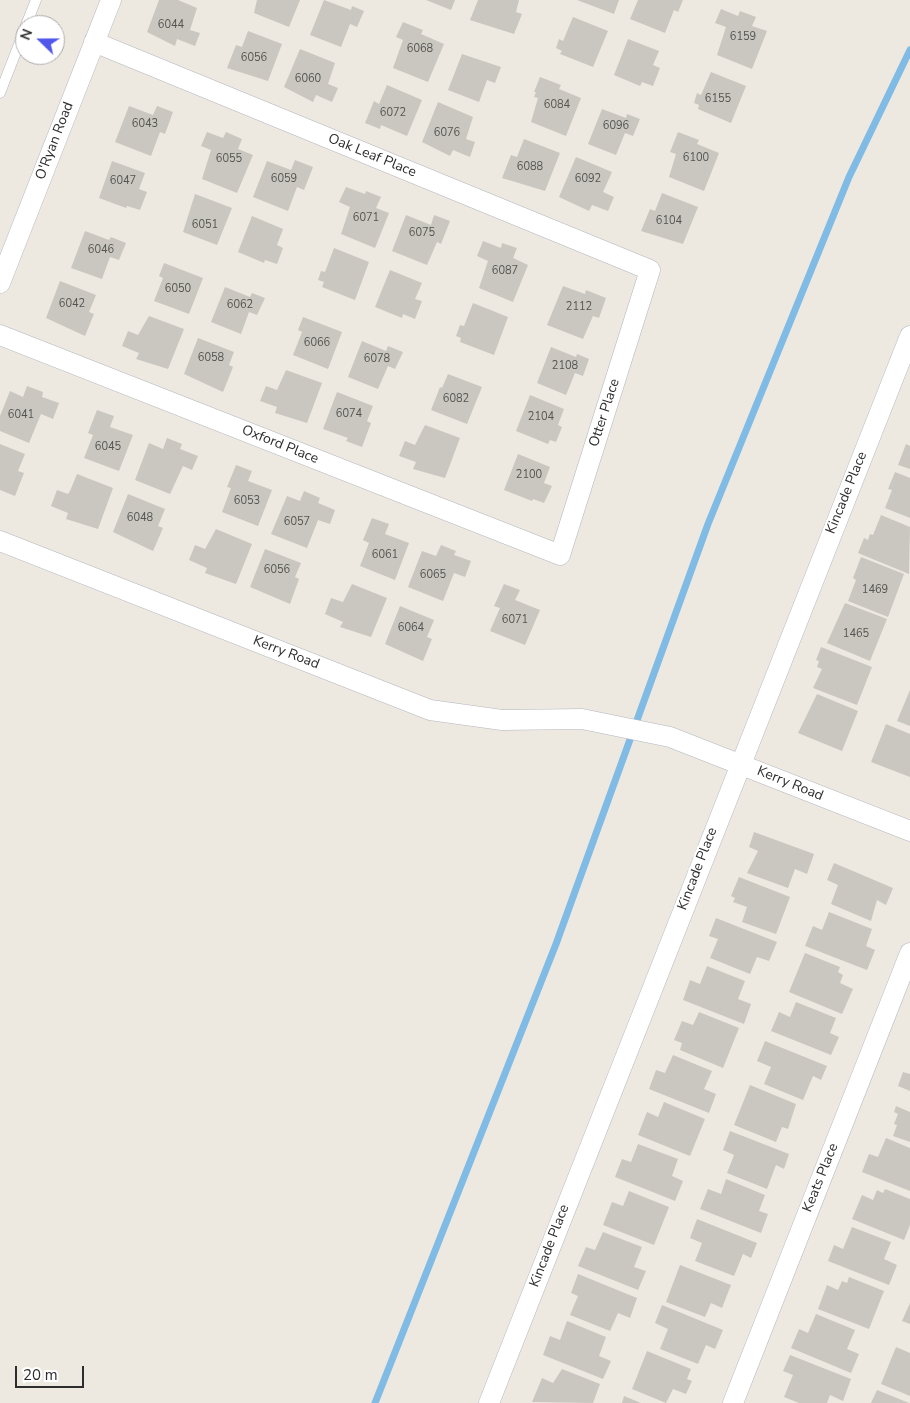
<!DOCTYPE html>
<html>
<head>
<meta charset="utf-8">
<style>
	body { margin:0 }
	#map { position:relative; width:910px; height:1403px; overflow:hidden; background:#ede9e1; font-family:"Nunito Sans",sans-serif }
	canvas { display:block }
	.north { position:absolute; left:15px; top:15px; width:50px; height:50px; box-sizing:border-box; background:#fff; border:1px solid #ababab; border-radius:50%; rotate:292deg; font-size:14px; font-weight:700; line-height:20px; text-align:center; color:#2d2d2d }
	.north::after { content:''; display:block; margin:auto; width:18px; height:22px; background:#5158e9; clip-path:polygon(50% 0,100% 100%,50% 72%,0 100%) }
	.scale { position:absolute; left:15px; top:1366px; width:69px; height:22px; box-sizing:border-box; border:2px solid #2d2d2d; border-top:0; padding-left:6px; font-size:15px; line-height:18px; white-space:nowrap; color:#2d2d2d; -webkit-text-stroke:4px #fff; paint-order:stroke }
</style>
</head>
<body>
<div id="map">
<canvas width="910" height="1403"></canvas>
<div class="north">N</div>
<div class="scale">20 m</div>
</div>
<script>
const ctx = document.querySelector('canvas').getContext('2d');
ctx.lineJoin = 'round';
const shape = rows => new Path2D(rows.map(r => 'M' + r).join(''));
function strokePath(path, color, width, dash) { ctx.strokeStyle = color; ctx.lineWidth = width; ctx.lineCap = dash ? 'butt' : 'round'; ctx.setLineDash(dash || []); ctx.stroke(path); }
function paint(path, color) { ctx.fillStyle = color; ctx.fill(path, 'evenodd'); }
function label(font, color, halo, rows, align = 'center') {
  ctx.font = font + ' "Nunito Sans",sans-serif'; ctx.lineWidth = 4.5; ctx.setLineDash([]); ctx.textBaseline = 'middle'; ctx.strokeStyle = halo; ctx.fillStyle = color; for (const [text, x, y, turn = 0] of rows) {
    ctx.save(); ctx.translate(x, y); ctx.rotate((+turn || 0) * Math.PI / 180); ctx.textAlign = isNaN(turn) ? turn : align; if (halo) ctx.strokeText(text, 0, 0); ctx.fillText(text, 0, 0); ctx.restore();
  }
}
strokePath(shape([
	[375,1403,556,944,708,524,849,177,910,50]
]), '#7fbbe4', 7);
paint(shape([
	[159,0,178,0,197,8,190,30,200,33,195,46,177,39,175,46,147,32],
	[257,0,300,0,289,27,254,13],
	[324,0,351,10,352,6,364,11,357,27,350,24,341,47,310,35],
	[426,0,455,0,451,10],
	[478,0,519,0,516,12,522,14,514,34,470,20],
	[577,0,619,0,614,14],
	[638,0,683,0,678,12,674,10,665,33,630,19],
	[721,9,738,16,740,11,756,17,752,26,767,31,752,69,717,55,726,27,715,23],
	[573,17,608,31,593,67,560,54,562,51,556,48,559,39,563,41],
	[403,22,423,30,421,34,444,44,428,82,393,68,403,40,396,37],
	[248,31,282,44,268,81,227,68,236,45,242,47],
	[628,39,659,51,653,65,660,68,653,86,642,82,640,86,614,75],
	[300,49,335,63,328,84,338,88,332,102,316,95,313,102,284,87],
	[462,54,501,67,495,83,487,80,479,102,448,90],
	[711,72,746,86,731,123,698,109,699,105,694,103,697,93,701,95],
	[540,77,561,85,559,89,581,98,566,136,531,122,538,98,534,97,536,92,534,92],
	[387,85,422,100,407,136,381,125,380,129,365,123,374,101,379,104],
	[438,102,473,117,466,139,475,142,470,157,453,150,450,156,422,142],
	[129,106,153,115,157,106,173,112,165,134,160,132,151,156,115,142],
	[602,109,626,118,627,114,640,119,633,136,625,133,616,155,588,144],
	[207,132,223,138,226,132,242,139,238,149,253,155,237,193,202,179,211,150,201,146],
	[678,132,699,140,697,144,719,153,704,191,669,177,676,154,670,152],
	[524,139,560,153,545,191,502,178,511,155,517,157],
	[576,157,612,172,603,192,614,197,608,211,592,205,589,211,559,197],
	[295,160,313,167,304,190,297,187,288,211,253,197,267,161,291,170],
	[112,161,145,173,139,189,147,192,140,210,127,206,126,208,99,198],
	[346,187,365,194,366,191,381,197,376,208,389,213,375,248,341,234,350,207,339,202],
	[662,193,698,207,683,244,641,231,650,209,655,211],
	[195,194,232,208,217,245,183,232],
	[406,215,431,225,434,215,450,221,441,244,437,242,427,265,392,251],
	[252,216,283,229,277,245,283,248,277,264,265,260,264,263,238,252],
	[85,231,109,240,111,237,126,243,119,260,110,257,102,279,71,268],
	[483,241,501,248,502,243,517,248,513,258,528,265,513,302,479,288,488,261,477,256],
	[334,248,369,262,355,300,322,287,324,282,318,280,321,271,325,272],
	[164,263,203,278,189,314,154,301,163,278,159,276],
	[390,270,422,283,415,299,422,301,415,319,403,314,402,318,375,307],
	[60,281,96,295,89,312,94,314,85,336,46,318],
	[563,286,585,294,586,290,606,298,599,318,593,316,583,339,547,325],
	[225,287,250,297,252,293,265,298,257,315,249,312,241,334,211,322],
	[473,303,508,317,494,355,460,342,461,338,456,336,460,325,464,326],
	[149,316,184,329,168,369,136,359,139,353,122,346,128,331,138,335],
	[303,317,342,332,328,369,293,355,302,332,298,330],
	[198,338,234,352,229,365,233,367,223,392,184,374],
	[362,341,386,351,388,346,403,352,395,369,388,366,378,389,348,377],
	[551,347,576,357,577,354,589,359,583,376,575,373,566,395,537,383],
	[286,370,322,383,307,423,275,413,277,407,260,401,266,386,277,390],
	[448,374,482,387,467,424,431,410,440,387,442,388],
	[27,386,43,392,42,397,59,403,53,419,41,414,29,443,0,431,0,416,10,391,23,397],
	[337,392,373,406,367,421,371,423,362,447,346,441,348,438,323,429],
	[530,395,564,409,558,425,562,427,556,442,550,440,548,444,516,431],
	[97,410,114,416,110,427,133,435,119,471,84,458,93,435,88,433],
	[425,425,460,438,445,478,413,469,416,462,399,456,405,441,415,445],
	[167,438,182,444,180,449,198,456,192,470,183,466,170,494,135,480,149,443,163,449],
	[0,444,25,454,18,471,24,473,15,496,0,490],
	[906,444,910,446,910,469,898,465],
	[518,454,550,467,544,483,552,486,544,503,533,499,532,501,504,490],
	[236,465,252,471,248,481,272,490,258,526,222,512,231,488,227,487],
	[895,472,910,478,910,518,885,508,892,490,888,489],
	[77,474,113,488,98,529,66,519,68,513,51,506,57,490,68,494,70,491],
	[304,491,320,498,318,503,335,510,330,524,318,520,307,548,271,534,287,496,300,501],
	[128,494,165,509,158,526,163,528,153,551,113,532],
	[881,515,910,527,909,574,858,553,864,538,868,540,870,534,873,535],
	[372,518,389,524,385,534,409,543,395,580,360,566,369,543,363,540],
	[216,529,252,544,236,584,205,573,207,568,189,560,195,545,205,549],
	[441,545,456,551,454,555,471,561,465,577,454,573,443,601,408,587,422,551,436,556],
	[265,549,301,563,295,577,299,579,290,604,250,587],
	[861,557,904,574,888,617,848,601,856,580,853,578],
	[352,584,387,598,371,637,340,627,343,622,325,614,331,598,343,602],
	[504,584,520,590,515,600,540,610,525,645,490,631,500,608,494,606],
	[845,603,887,619,870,661,827,643],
	[400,606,434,620,427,637,432,639,423,661,385,644],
	[821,647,872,667,857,705,813,688,822,669,817,667,819,661,816,660],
	[910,690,910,726,897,721],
	[817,694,858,711,842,751,798,733],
	[886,724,910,734,910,777,871,762],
	[754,832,814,854,807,874,795,869,788,888,747,873,758,851,749,847],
	[834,863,893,888,886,905,877,900,871,921,831,904,838,885,827,880],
	[739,877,790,897,776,934,742,922,747,907,733,902,735,898,731,896],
	[829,912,872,929,866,946,875,950,867,970,805,946,813,926,822,930],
	[716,918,777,942,769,961,757,957,750,974,710,958,718,939,709,936],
	[805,953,840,967,838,972,843,975,840,983,853,989,842,1014,789,992],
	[707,966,745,981,738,999,751,1004,744,1024,683,1000,690,980,700,984],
	[796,1002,836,1018,830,1033,839,1037,831,1055,771,1031,779,1012,790,1017],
	[699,1012,739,1028,723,1068,680,1050,682,1043,674,1040,682,1021,693,1025],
	[765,1041,827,1066,821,1080,813,1076,803,1100,764,1084,771,1067,757,1061],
	[673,1055,712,1071,704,1089,716,1094,709,1113,649,1089,656,1070,665,1073],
	[903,1072,910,1074,910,1091,898,1086],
	[750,1085,796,1104,788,1129,782,1127,776,1142,734,1125],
	[664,1102,705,1119,690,1156,638,1135,647,1112,658,1117],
	[896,1106,910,1112,910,1142,893,1136,897,1125,894,1124,898,1114,894,1112],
	[730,1131,789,1154,784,1169,776,1165,767,1189,727,1173,734,1155,723,1150],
	[886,1138,910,1148,910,1191,862,1172,869,1154,878,1157],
	[638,1144,678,1159,672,1176,683,1181,675,1201,615,1177,622,1159,631,1162],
	[726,1179,765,1195,759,1211,768,1214,761,1233,700,1209,708,1189,721,1194],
	[885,1189,910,1199,910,1225,904,1240,852,1219,862,1195,873,1200,877,1190,883,1193],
	[629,1191,669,1207,654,1245,603,1225,612,1202,623,1206],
	[697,1219,757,1243,751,1258,743,1254,734,1276,695,1261,702,1243,690,1238],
	[852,1227,891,1242,884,1259,897,1265,889,1285,828,1261,834,1245,843,1249],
	[603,1232,642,1247,634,1267,646,1271,638,1290,578,1266,586,1247,595,1250],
	[680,1265,731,1285,722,1308,711,1303,705,1317,666,1302],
	[578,1274,637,1298,630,1318,618,1313,610,1331,570,1315,578,1296,571,1293],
	[849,1277,884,1291,869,1329,818,1309,827,1285,838,1290,842,1281,847,1283],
	[910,1303,910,1324,902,1321],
	[662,1305,723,1330,715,1349,706,1345,698,1364,660,1349,668,1329,655,1323],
	[816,1314,855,1330,847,1349,859,1354,851,1373,791,1348,799,1329,808,1333],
	[567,1321,606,1337,599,1356,611,1361,603,1379,543,1355,550,1336,560,1340],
	[896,1347,910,1353,910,1396,881,1384],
	[647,1351,691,1369,687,1379,692,1381,686,1394,673,1389,666,1403,632,1389],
	[790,1355,851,1379,843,1401,830,1395,827,1403,799,1403,784,1397,793,1375,783,1371],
	[562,1369,600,1384,593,1403,532,1402,542,1378,553,1383],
	[877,1390,909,1403,871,1403],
	[624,1396,641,1403,622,1403]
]), '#c9c7bf');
const lane = shape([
	[26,25,36,0],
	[0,93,25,29]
]);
const street = shape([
	[0,283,111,0],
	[0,335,560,555,650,270,94,42],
	[0,541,430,710,502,720,582,719,670,737,910,831],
	[489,1403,910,336],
	[733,1403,910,953]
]);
strokePath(lane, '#b4b5bf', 11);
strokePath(street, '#b4b5bf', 21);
strokePath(lane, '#fff', 10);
strokePath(street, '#fff', 20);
label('11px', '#545452', null, [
	["6044",171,25],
	["6159",743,37],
	["6068",420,49],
	["6056",254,58],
	["6060",308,79],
	["6155",718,99],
	["6084",557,105],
	["6072",393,113],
	["6043",145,124],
	["6096",616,126],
	["6076",447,133],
	["6100",696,158],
	["6055",229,159],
	["6088",530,167],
	["6059",284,179],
	["6092",588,179],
	["6047",123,181],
	["6071",366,218],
	["6104",669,221],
	["6051",205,225],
	["6075",422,233],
	["6046",101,250],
	["6087",505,271],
	["6050",178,289],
	["6042",72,304],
	["6062",240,305],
	["2112",579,307],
	["6066",317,343],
	["6058",211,358],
	["6078",377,359],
	["2108",565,366],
	["6082",456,399],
	["6074",349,414],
	["6041",21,415],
	["2104",541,417],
	["6045",108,447],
	["2100",529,475],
	["6053",247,501],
	["6048",140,518],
	["6057",297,522],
	["6061",385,555],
	["6056",277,570],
	["6065",433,575],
	["1469",875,590],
	["6071",515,620],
	["6064",411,628],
	["1465",856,634]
]);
label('14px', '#2d2d2d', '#fff', [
	["O'Ryan Road",55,141,-69],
	["Oak Leaf Place",372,156,22],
	["Otter Place",605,413,-72],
	["Oxford Place",280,445,22],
	["Kincade Place",847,493,-68],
	["Kerry Road",286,653,21],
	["Kerry Road",790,784,22],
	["Kincade Place",698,869,-69],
	["Keats Place",821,1178,-68],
	["Kincade Place",550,1246,-69]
]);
</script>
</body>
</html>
